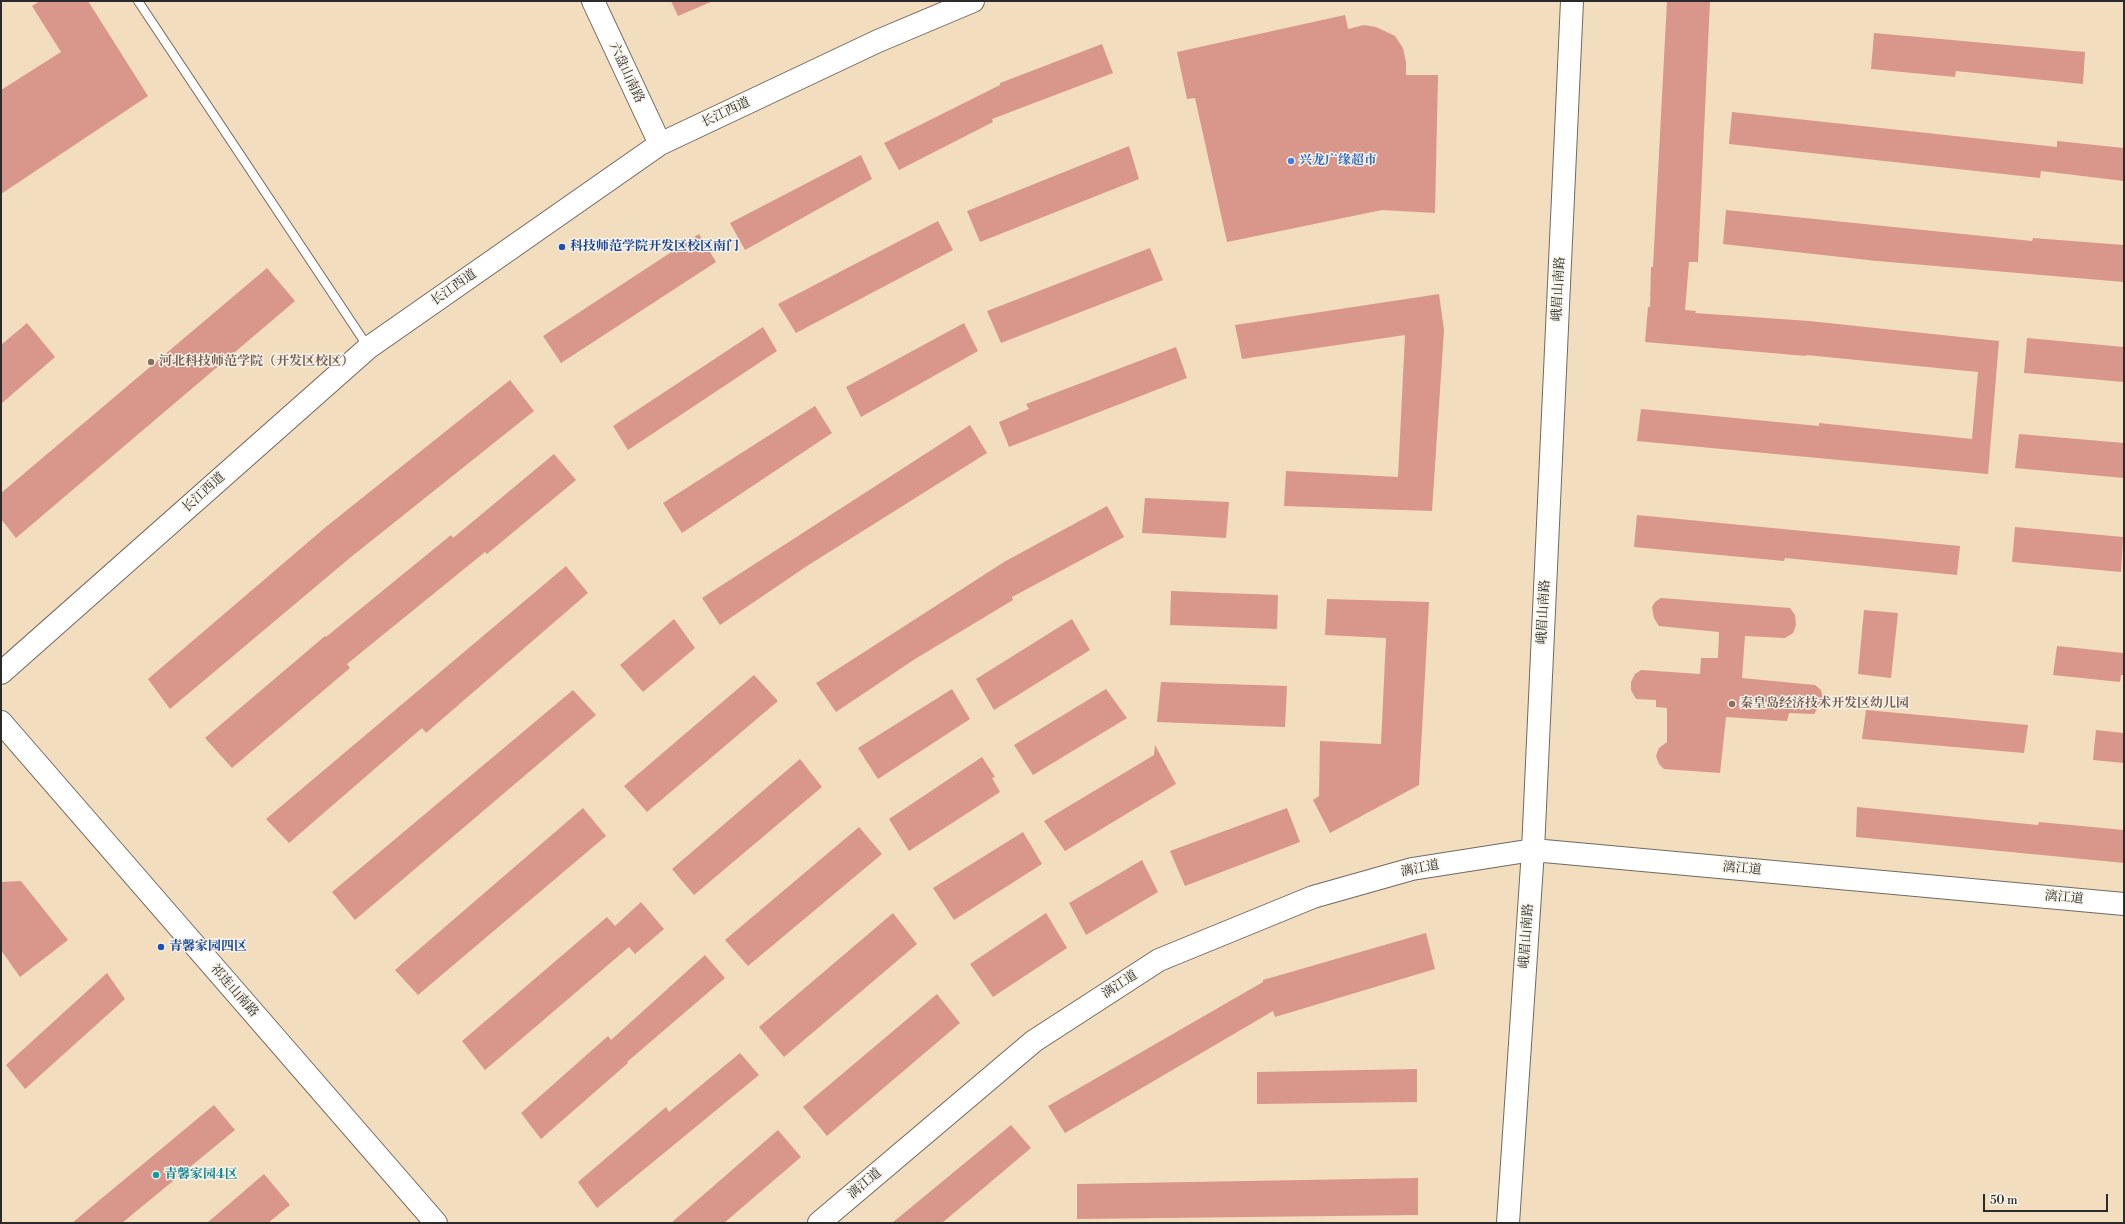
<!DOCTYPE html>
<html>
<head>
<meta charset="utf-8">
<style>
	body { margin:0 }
	#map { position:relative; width:2125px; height:1224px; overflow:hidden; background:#f3ddbf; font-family:"Libre Bodoni",serif }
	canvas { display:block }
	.frame { position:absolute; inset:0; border:2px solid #2b2b2b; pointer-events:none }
	.scale { position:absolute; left:1983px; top:1194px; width:125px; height:18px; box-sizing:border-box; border:2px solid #2b2b2b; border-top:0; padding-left:5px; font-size:12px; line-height:14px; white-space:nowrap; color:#2b2b2b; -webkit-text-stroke:3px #f7f3e8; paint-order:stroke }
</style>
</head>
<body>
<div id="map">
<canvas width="2125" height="1224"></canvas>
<div class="frame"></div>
<div class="scale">50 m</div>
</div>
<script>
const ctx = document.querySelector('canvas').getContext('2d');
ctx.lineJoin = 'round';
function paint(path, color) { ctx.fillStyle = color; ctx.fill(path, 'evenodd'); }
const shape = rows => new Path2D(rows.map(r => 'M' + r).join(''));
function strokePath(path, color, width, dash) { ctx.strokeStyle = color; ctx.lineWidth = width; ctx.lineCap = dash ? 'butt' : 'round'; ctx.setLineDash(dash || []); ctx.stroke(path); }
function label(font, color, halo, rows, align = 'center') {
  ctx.font = font + ' "Libre Bodoni","Noto Serif SC",serif'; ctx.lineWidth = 3; ctx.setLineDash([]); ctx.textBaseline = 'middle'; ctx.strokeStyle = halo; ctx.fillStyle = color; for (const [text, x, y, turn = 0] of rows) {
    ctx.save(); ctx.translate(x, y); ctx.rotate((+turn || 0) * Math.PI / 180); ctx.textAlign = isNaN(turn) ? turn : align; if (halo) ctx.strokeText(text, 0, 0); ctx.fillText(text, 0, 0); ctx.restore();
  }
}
paint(shape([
	[40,1,88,1,148,96,1,194,1,90,61,52,32,6],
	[671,1,713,1,678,16],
	[1667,1,1710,1,1698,262,1689,262,1685,310,1696,311,1695,313,1809,321,1999,341,1988,474,1637,441,1641,409,1819,426,1819,423,1972,439,1978,372,1806,355,1806,356,1645,342,1648,307,1650,307,1651,267,1653,267],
	[1345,15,1348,29,1364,25,1376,27,1395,36,1403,48,1406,62,1406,75,1438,75,1435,213,1382,210,1227,242,1195,98,1187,99,1177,52],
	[1874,33,2085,52,2083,84,1956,71,1955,77,1871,69],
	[1102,44,1113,73,992,119,993,122,899,170,884,143,1000,85,1000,83],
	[1732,112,2057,147,2057,141,2124,148,2124,181,2041,171,2040,178,1729,144],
	[1129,146,1139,179,980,242,967,211],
	[861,155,872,179,745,250,730,223],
	[1726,210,2032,241,2033,238,2124,245,2124,282,1877,261,1723,244],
	[938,221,953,250,796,333,778,304],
	[699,234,716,262,561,363,543,336],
	[1150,248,1163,280,1001,343,987,311],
	[267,268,295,301,16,538,1,519,1,493],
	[1439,294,1444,330,1432,511,1284,506,1286,471,1398,477,1405,335,1242,359,1235,325],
	[27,323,55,357,1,404,1,345],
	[964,323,978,351,861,417,846,387],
	[763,327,777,351,628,450,613,426],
	[2027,338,2124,347,2124,382,2024,373],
	[1176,347,1187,378,1009,447,999,422,1029,409,1026,404],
	[510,380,534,411,351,557,170,709,148,679,327,526],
	[815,406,832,433,682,533,663,503],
	[970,425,987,453,807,566,720,625,702,598],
	[2019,434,2124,443,2124,478,2015,468],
	[554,454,576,480,487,554,485,552,347,664,350,668,232,768,205,738,325,636,326,637,451,535,453,538],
	[1145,498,1229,502,1226,538,1142,533],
	[1107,506,1124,537,1012,597,1013,600,915,659,836,712,816,683,1004,562],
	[1637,515,1960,546,1957,575,1785,558,1784,561,1634,547],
	[2015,527,2123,537,2121,572,2012,562],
	[566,566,588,593,426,733,422,728,289,843,266,819],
	[1171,591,1278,595,1277,629,1170,625],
	[1661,598,1790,608,1795,615,1796,625,1793,633,1785,638,1745,636,1742,678,1815,685,1821,690,1823,698,1819,707,1814,714,1789,713,1787,721,1726,717,1720,773,1664,769,1659,764,1656,756,1659,748,1667,742,1667,708,1656,707,1656,700,1636,699,1631,690,1631,682,1635,674,1641,670,1700,674,1701,658,1718,658,1719,632,1659,626,1654,618,1652,607,1655,602],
	[1327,599,1429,602,1419,785,1330,833,1313,800,1319,796,1320,741,1381,744,1386,638,1325,635],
	[1864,610,1898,613,1891,678,1858,674],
	[674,619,695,648,643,692,620,665],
	[1072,619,1090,650,994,710,976,679],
	[2057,646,2124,653,2124,675,2121,675,2120,682,2053,675],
	[754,675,778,701,647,812,624,786],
	[1161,682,1287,686,1285,727,1157,722],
	[952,689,970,719,878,779,858,748],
	[1106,689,1127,718,1033,775,1014,745],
	[573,690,596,715,355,920,332,892],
	[1866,710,2028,725,2024,753,1862,739],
	[2096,730,2124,733,2124,763,2093,760],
	[1155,745,1176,784,1065,851,1044,821,1154,755],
	[982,757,995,777,992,778,1000,792,909,851,889,819],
	[800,759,822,787,694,895,672,869],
	[1857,807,2038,825,2039,822,2124,830,2124,863,1856,837],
	[583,808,606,836,418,995,395,970],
	[1287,808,1300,842,1185,886,1170,851],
	[859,827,882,854,748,966,725,940],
	[1023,832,1042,864,954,920,933,888],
	[1142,860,1158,892,1086,935,1069,903],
	[21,881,68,940,20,977,1,950,1,882],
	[641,902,664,929,635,954,629,947,485,1070,462,1041,607,917,615,926],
	[893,913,917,944,784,1057,759,1027],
	[1046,913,1067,948,993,997,970,964],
	[1426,933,1435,969,1275,1017,1273,1011,1065,1133,1048,1106,1263,982,1263,980],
	[705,955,725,978,627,1062,628,1063,541,1139,521,1113,608,1036,611,1040],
	[107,973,125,999,25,1089,6,1065],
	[937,994,960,1023,827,1136,803,1107],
	[740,1053,759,1075,597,1208,578,1182,666,1107,669,1112],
	[1417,1069,1417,1102,1257,1104,1257,1072],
	[214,1105,235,1130,122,1223,72,1223],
	[1011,1125,1031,1148,942,1223,892,1223],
	[778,1130,801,1157,724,1223,671,1223],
	[264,1174,290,1205,268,1223,207,1223],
	[1418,1178,1418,1215,1077,1219,1077,1184]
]), '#d9968b');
const lane = shape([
	[138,1,368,347]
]);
const secondary = shape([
	[593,1,660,144],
	[1,673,368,348,660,144,878,41,973,1],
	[1,722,436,1223],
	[819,1223,1034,1041,1159,960,1313,897,1412,869,1533,850,2124,904],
	[1508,1223,1533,850,1572,1]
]);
strokePath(lane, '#71695f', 10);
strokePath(secondary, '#71695f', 24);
strokePath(lane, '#fff', 8);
strokePath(secondary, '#fff', 22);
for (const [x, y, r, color] of [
	[1291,161,4,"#3f7fe0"],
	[562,247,4,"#1a4fb4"],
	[151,362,4,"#8d6e63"],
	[1732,704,4,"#8d6e63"],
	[161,947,4,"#1a4fb4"],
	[156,1175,4,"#0f9aa8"]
]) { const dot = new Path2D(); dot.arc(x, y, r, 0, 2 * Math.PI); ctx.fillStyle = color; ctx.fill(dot); strokePath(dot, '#f7f3e8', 1.5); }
label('13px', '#2b2b2b', '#f7f3e8', [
	["六盘山南路",626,73,65],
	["长江西道",726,113,-25],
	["长江西道",454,288,-35],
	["峨眉山南路",1559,289,-87],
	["长江西道",204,493,-42],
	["峨眉山南路",1544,612,-87],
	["漓江道",1420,869,-11],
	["漓江道",1742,869,5],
	["漓江道",2064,898,5],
	["峨眉山南路",1527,936,-86],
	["漓江道",1120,985,-33],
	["祁连山南路",234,991,49],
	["漓江道",865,1184,-40]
]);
label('bold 13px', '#366cbe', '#f7f3e8', [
	["兴龙广缘超市",1299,161]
], 'left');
label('bold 13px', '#164399', '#f7f3e8', [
	["科技师范学院开发区校区南门",570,247],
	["青馨家园四区",169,947]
], 'left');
label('bold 13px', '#785e54', '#f7f3e8', [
	["河北科技师范学院（开发区校区）",159,362],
	["秦皇岛经济技术开发区幼儿园",1740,704]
], 'left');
label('bold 13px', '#0d838f', '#f7f3e8', [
	["青馨家园4区",164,1175]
], 'left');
</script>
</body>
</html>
